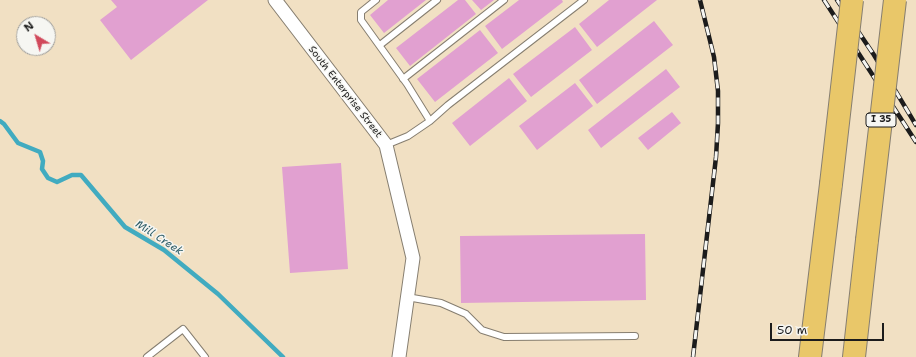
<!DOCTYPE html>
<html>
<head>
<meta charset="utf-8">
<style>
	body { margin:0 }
	#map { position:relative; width:916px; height:357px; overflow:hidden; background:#f1e0c3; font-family:"Shantell Sans",sans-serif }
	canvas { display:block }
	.north { position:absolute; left:16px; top:16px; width:40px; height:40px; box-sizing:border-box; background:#f6f6f2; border:1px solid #9f9f9c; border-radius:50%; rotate:322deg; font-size:11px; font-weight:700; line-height:16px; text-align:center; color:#1c1c1c }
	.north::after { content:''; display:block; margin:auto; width:14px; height:18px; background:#d1495b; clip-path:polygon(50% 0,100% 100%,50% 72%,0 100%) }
	.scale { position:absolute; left:770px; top:323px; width:114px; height:18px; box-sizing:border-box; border:2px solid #1c1c1c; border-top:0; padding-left:5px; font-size:12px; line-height:14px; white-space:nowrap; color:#1c1c1c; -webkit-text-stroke:3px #f6f6f2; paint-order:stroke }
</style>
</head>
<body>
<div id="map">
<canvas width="916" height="357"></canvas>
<div class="north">N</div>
<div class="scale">50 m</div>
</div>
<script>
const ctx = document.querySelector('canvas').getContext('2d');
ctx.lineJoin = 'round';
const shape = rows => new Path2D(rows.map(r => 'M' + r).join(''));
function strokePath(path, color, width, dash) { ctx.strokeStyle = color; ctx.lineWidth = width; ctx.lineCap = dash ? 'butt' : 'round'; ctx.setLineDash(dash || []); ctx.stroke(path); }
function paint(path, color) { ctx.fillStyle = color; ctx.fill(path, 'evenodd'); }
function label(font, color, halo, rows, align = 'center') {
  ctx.font = font + ' "Shantell Sans",sans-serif'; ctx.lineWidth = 3; ctx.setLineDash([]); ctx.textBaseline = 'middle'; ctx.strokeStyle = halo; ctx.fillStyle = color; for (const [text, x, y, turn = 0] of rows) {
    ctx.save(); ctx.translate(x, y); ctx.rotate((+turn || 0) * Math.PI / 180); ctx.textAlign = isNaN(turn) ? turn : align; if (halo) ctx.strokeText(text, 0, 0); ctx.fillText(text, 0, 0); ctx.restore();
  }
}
strokePath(shape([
	[0,121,4,124,18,143,40,152,43,161,42,169,48,178,57,182,72,175,81,175,125,227,164,250,218,294,283,357]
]), '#41abc0', 4.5);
paint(shape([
	[111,0,208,0,131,60,100,20,117,7],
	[388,0,426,0,384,33,370,15],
	[458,0,465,0,476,14,410,66,396,48],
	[472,0,494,0,481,10],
	[519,0,562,0,563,2,502,49,485,26],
	[609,0,657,0,597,47,579,24],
	[654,21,673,45,597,104,579,80],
	[575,27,592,50,531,97,513,74],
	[480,30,498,53,435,102,417,79],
	[666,69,680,87,601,148,588,130],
	[509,78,527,101,470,146,452,123],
	[575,83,593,106,537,150,519,126],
	[672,112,681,123,648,150,638,138],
	[341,163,348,269,290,273,282,167],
	[645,234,646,300,461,303,460,236]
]), '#e1a0d0');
const service = shape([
	[376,0,361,12,361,20,407,84,430,121],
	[380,45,437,0],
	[403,79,504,0],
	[386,145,408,136,430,121,448,105,584,0],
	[407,297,441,303,466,314,482,330,504,337,635,336],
	[147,357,183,329,205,357]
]);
const minor = shape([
	[275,0,386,145,413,258,399,357]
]);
const motorway = shape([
	[810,357,831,184],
	[854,357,867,240]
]);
strokePath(service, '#867e70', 8);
strokePath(minor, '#867e70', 15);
strokePath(motorway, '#867e70', 24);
strokePath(service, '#fff', 6);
strokePath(minor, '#fff', 13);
strokePath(motorway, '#e9c769', 22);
const rail = shape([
	[824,0,916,142],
	[837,0,874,55,916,125],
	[693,357,716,157,718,123,718,91,714,57,700,0]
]);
strokePath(rail, '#1c1c1c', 4.5);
strokePath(rail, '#f6f6f2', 3, [9]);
const motorwayBridge = shape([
	[831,184,852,0],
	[867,240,895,0]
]);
strokePath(motorwayBridge, '#867e70', 24, []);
strokePath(motorwayBridge, '#e9c769', 22);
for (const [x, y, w] of [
	[881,120,30]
]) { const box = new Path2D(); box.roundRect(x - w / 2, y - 7, w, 14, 3); ctx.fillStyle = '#f6f6f2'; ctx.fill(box); strokePath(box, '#1c1c1c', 1); }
label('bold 9px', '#1c1c1c', null, [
	["I 35",881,120]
]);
label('10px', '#1c1c1c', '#f6f6f2', [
	["South Enterprise Street",345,92,52]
]);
label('italic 11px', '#2d5c66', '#f6f6f2', [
	["Mill Creek",159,238,33]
]);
</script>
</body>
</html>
